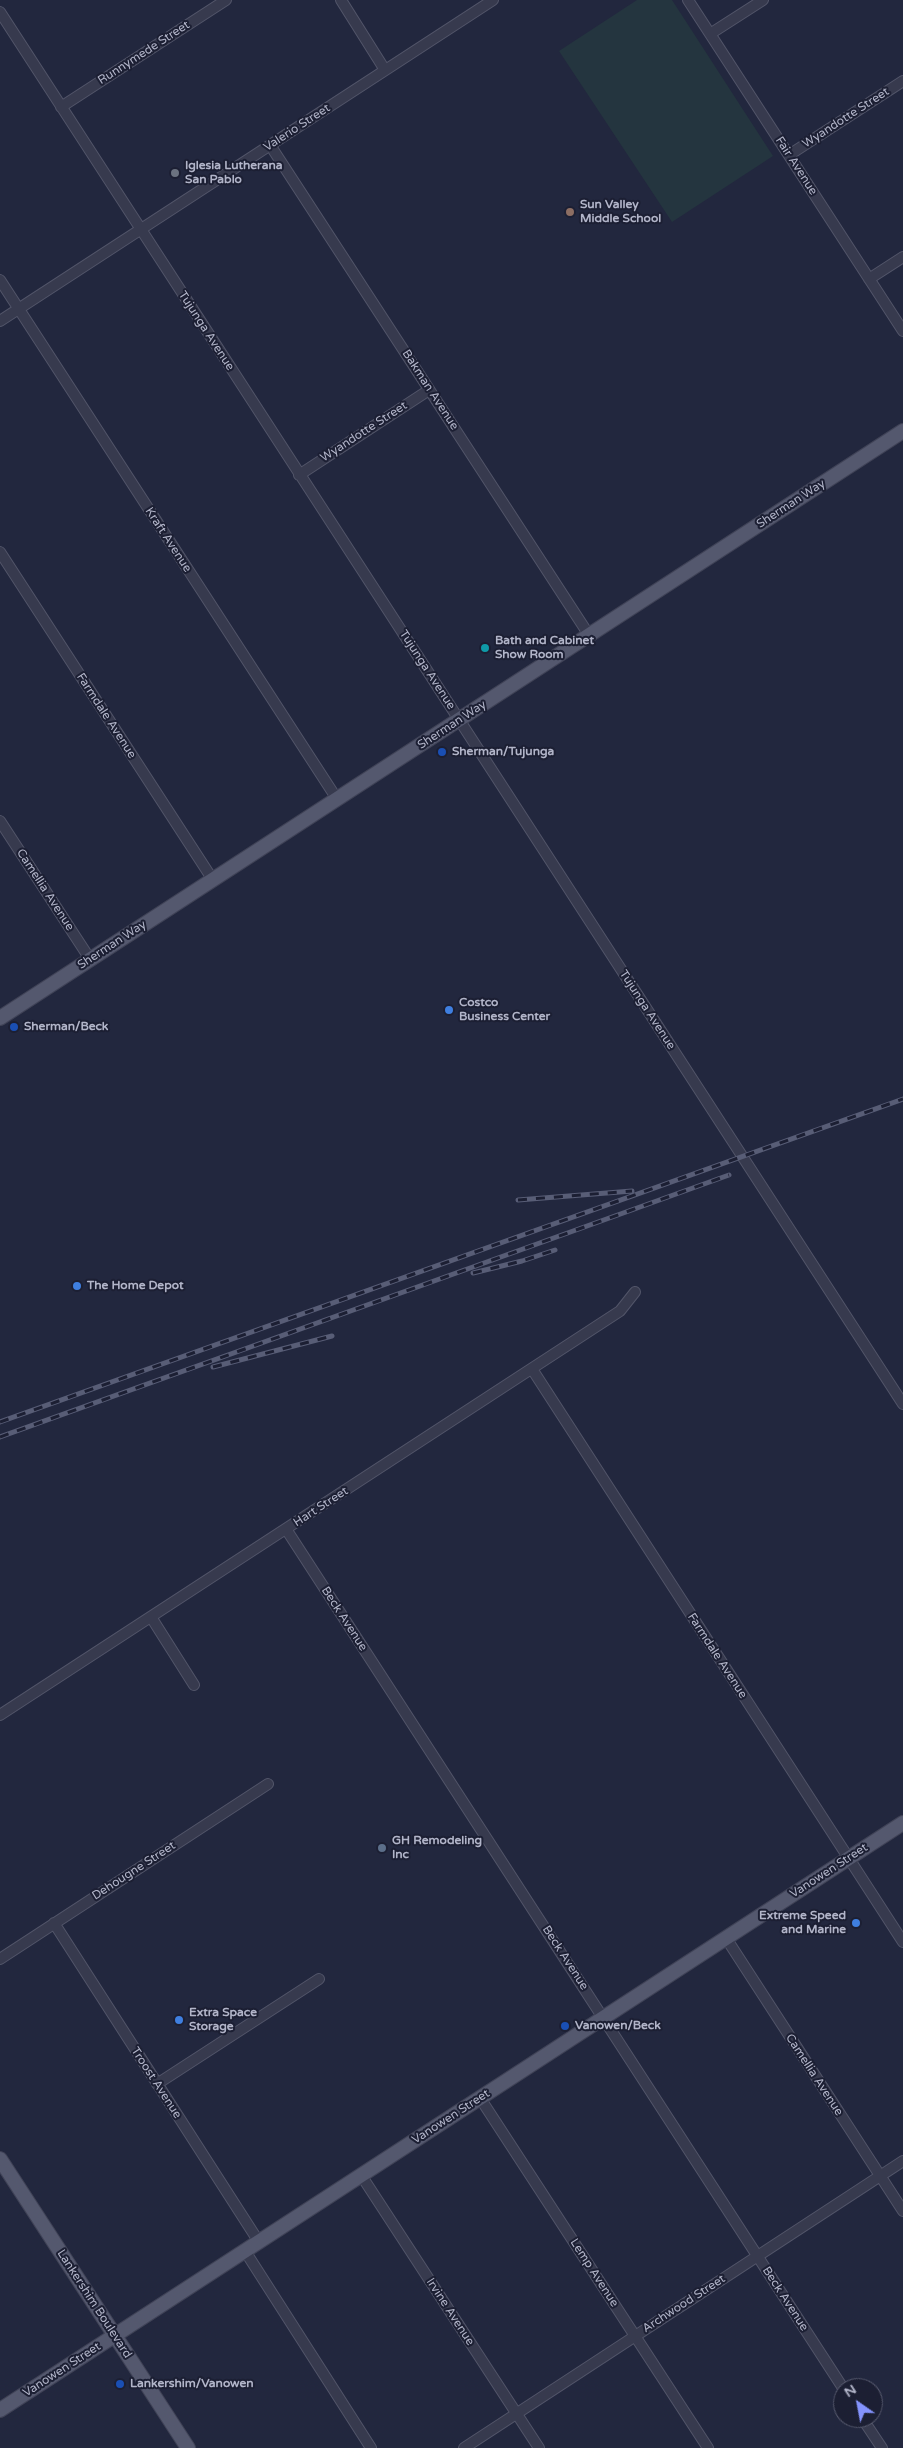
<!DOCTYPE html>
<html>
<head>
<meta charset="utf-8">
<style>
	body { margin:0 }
	#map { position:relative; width:903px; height:2448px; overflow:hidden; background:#22273e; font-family:"Varela Round",sans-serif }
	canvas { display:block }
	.north { position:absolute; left:833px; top:2378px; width:50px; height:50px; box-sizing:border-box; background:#1c1f33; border:1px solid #585b6f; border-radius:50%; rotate:327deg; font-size:14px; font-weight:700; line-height:20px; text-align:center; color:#b2b5c9 }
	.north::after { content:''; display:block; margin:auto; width:18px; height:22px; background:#8493fd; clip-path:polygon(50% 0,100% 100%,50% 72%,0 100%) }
</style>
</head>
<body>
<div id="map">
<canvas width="903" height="2448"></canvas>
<div class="north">N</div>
</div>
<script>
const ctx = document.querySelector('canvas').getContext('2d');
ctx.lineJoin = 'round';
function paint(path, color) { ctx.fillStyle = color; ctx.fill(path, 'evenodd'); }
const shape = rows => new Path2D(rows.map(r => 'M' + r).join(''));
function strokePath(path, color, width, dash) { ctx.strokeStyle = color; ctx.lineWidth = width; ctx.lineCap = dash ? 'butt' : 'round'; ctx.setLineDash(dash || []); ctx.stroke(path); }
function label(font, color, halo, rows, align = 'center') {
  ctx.font = font + ' "Varela Round",sans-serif'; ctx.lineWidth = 4; ctx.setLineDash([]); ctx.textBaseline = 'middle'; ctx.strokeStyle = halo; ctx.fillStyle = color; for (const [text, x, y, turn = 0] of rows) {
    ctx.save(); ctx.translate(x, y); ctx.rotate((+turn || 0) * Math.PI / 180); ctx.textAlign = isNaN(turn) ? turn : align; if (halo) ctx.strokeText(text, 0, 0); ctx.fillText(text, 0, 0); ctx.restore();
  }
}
paint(shape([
	[637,0,672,0,773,156,672,222,559,51]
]), '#24353f');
const minor = shape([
	[341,0,385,70],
	[688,0,903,331],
	[0,12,903,1404],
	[710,34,763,0],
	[61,107,226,0],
	[270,145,589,635],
	[789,155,903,81],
	[869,279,903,257],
	[0,280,337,799],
	[0,321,493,0],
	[299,475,429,390],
	[0,552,213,880],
	[0,821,90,959],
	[532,1369,903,1942],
	[286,1529,843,2388],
	[151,1617,194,1685],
	[0,1715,620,1311,635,1292],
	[54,1923,259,2242],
	[726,1938,903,2211],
	[0,1959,268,1784],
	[157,2084,319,1979],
	[480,2098,708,2448],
	[361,2175,539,2448],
	[245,2251,371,2448],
	[862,2418,882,2448],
	[464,2448,903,2161]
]);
const major = shape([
	[0,1018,903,431],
	[0,2159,188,2448],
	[0,2410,903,1823]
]);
strokePath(minor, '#525569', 12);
strokePath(major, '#404357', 16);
strokePath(minor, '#373a4e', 10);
strokePath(major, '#54586e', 14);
const rail = shape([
	[518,1200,632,1191],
	[473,1273,522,1261,555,1250],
	[213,1367,332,1336],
	[0,1422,903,1099],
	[0,1437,729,1175]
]);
strokePath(rail, '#585d76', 5);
strokePath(rail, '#1c1f33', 3, [9]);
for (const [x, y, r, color] of [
	[175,173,5,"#6b7280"],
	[570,212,5,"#8d6e63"],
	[485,648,5,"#0f9aa8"],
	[442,752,5,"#1a4fb4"],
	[449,1010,5,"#3f7fe0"],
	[14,1027,5,"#1a4fb4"],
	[77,1286,5,"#3f7fe0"],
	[382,1848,5,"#5c6f8a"],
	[856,1923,5,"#3f7fe0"],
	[179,2020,5,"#3f7fe0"],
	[565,2026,5,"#1a4fb4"],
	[120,2384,5,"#1a4fb4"]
]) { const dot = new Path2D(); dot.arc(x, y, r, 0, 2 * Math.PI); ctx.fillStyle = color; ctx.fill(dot); strokePath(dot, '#1c1f33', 2); }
label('12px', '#b2b5c9', '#1c1f33', [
	["Runnymede Street",144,53,-33],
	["Wyandotte Street",846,118,-33],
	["Valerio Street",297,128,-33],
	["Fair Avenue",796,166,57],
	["Tujunga Avenue",206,331,57],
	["Bakman Avenue",430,390,57],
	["Wyandotte Street",364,432,-33],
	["Sherman Way",791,504,-33],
	["Kraft Avenue",168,540,57],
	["Tujunga Avenue",427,670,57],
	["Farmdale Avenue",106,716,57],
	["Sherman Way",452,725,-33],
	["Camellia Avenue",45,890,57],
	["Sherman Way",112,945,-33],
	["Tujunga Avenue",647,1010,57],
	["Hart Street",321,1507,-33],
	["Beck Avenue",344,1619,57],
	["Farmdale Avenue",717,1656,57],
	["Dehougne Street",134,1871,-33],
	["Vanowen Street",829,1871,-33],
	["Beck Avenue",565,1958,57],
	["Camellia Avenue",814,2075,57],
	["Troost Avenue",156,2083,57],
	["Vanowen Street",451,2117,-33],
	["Lemp Avenue",594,2273,57],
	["Beck Avenue",785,2299,57],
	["Lankershim Boulevard",94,2304,57],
	["Archwood Street",684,2304,-33],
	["Irvine Avenue",450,2312,57],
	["Vanowen Street",62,2370,-33]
]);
label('bold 12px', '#b2b5c9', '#1c1f33', [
	["Iglesia Lutherana",185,166],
	["San Pablo",185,180],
	["Sun Valley",580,205],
	["Middle School",580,219],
	["Bath and Cabinet",495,641],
	["Show Room",495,655],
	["Sherman/Tujunga",452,752],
	["Costco",459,1003],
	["Business Center",459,1017],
	["Sherman/Beck",24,1027],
	["The Home Depot",87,1286],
	["GH Remodeling",392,1841],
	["Inc",392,1855],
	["Extreme Speed",846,1916,"right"],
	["and Marine",846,1930,"right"],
	["Extra Space",189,2013],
	["Storage",189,2027],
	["Vanowen/Beck",575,2026],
	["Lankershim/Vanowen",130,2384]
], 'left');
</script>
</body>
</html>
